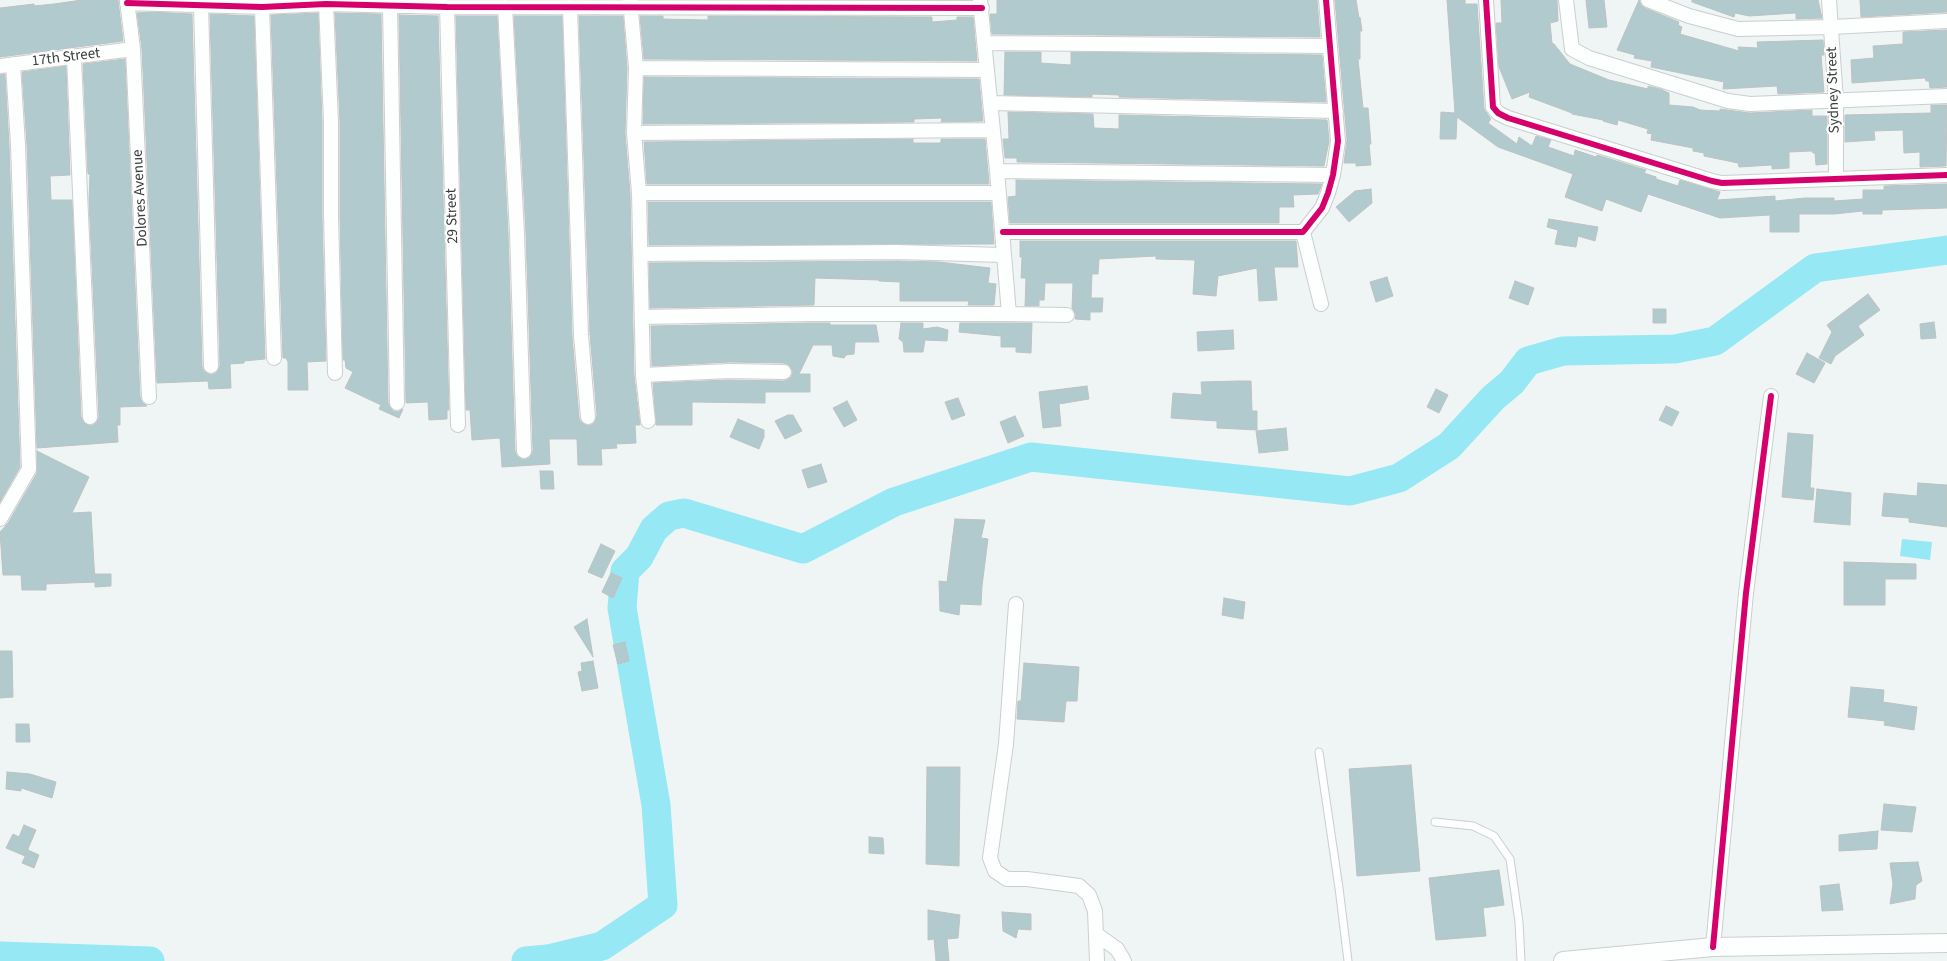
<!DOCTYPE html>
<html>
<head>
<meta charset="utf-8">
<style>
	body { margin:0 }
	canvas { display:block; background:#eff5f5 }
</style>
</head>
<body>
<canvas width="1947" height="961"></canvas>
<script>
const ctx = document.querySelector('canvas').getContext('2d');
ctx.lineJoin = 'round';
function paint(path, color) { ctx.fillStyle = color; ctx.fill(path, 'evenodd'); }
const shape = rows => new Path2D(rows.map(r => 'M' + r).join(''));
function strokePath(path, color, width, dash) { ctx.strokeStyle = color; ctx.lineWidth = width; ctx.lineCap = dash ? 'butt' : 'round'; ctx.setLineDash(dash || []); ctx.stroke(path); }
function label(font, color, halo, rows, align = 'center') {
  ctx.font = font + ' "Source Sans 3",sans-serif'; ctx.lineWidth = 4.5; ctx.setLineDash([]); ctx.textBaseline = 'middle'; ctx.strokeStyle = halo; ctx.fillStyle = color; for (const [text, x, y, turn = 0] of rows) {
    ctx.save(); ctx.translate(x, y); ctx.rotate((+turn || 0) * Math.PI / 180); ctx.textAlign = isNaN(turn) ? turn : align; if (halo) ctx.strokeText(text, 0, 0); ctx.fillText(text, 0, 0); ctx.restore();
  }
}
paint(shape([
	[1902,539,1932,542,1930,560,1900,556]
]), '#95e8f4');
strokePath(shape([
	[0,956,150,961],
	[526,961,548,959,602,946,663,905,656,805,622,608,625,571,639,557,654,529,669,516,684,513,803,549,894,502,1031,457,1350,491,1399,478,1449,446,1493,398,1512,382,1528,361,1563,351,1675,349,1715,341,1815,268,1947,250]
]), '#95e8f4', 29);
const building = shape([
	[82,0,118,0,123,41,0,57,0,8,34,4,34,6,54,4,82,0],
	[997,0,1317,0,1320,37,992,34,990,14,997,14,997,0],
	[1335,0,1356,0,1359,18,1360,17,1362,31,1360,31,1360,59,1358,59,1363,108,1368,108,1371,144,1369,144,1371,165,1356,166,1356,163,1344,163,1347,140,1335,0],
	[1447,0,1465,0,1465,4,1477,4,1484,109,1491,119,1488,123,1517,144,1519,137,1532,146,1536,136,1551,140,1548,147,1574,156,1575,150,1596,157,1597,155,1646,170,1644,173,1656,177,1656,179,1678,186,1680,180,1720,192,1717,200,1775,196,1775,201,1805,198,1834,198,1834,201,1863,199,1863,190,1884,190,1884,186,1947,184,1947,208,1882,210,1882,214,1863,214,1863,211,1834,214,1799,214,1799,232,1770,232,1770,215,1720,218,1648,194,1641,212,1606,199,1602,211,1565,197,1573,174,1498,147,1457,117,1456,139,1440,139,1441,112,1455,113,1447,0],
	[1501,0,1557,0,1558,21,1550,23,1552,43,1554,44,1570,64,1609,80,1648,89,1648,86,1660,89,1669,93,1669,105,1693,107,1700,110,1720,111,1720,109,1750,113,1812,110,1812,116,1827,116,1827,164,1816,165,1815,153,1813,153,1812,151,1789,152,1789,168,1772,169,1772,165,1739,167,1738,163,1704,156,1704,153,1693,151,1693,148,1651,140,1652,134,1647,133,1648,129,1618,120,1617,125,1603,121,1603,120,1572,114,1572,113,1529,97,1530,92,1512,99,1499,67,1496,23,1502,23,1501,0],
	[1586,0,1604,0,1607,27,1589,28,1586,0],
	[1639,0,1641,5,1645,8,1679,22,1678,25,1682,27,1680,34,1739,51,1738,47,1758,48,1757,42,1823,40,1824,55,1821,55,1824,92,1778,94,1777,86,1723,89,1724,82,1651,67,1652,61,1634,58,1635,55,1617,50,1639,0],
	[1692,0,1818,0,1822,18,1796,19,1796,13,1749,16,1735,13,1734,17,1692,2,1692,0],
	[1860,0,1947,0,1947,12,1861,17,1860,0],
	[151,12,192,14,202,366,204,371,211,375,216,373,220,366,210,14,254,16,265,359,244,361,244,363,230,364,231,388,209,389,208,381,157,383,142,49,137,13,151,12],
	[318,13,322,122,322,216,326,361,307,362,308,390,288,390,288,362,286,358,283,358,271,15,318,13],
	[335,13,381,14,388,403,393,411,398,412,403,409,399,418,379,409,381,405,345,388,353,372,346,368,345,360,343,360,340,216,340,122,335,13],
	[399,15,438,16,449,410,447,410,447,419,429,420,428,402,406,403,399,15],
	[456,16,497,16,508,233,515,451,517,456,524,460,529,458,533,451,526,233,514,16,562,16,572,336,579,418,581,422,588,426,593,424,597,416,590,334,579,16,623,16,627,68,625,133,630,193,634,375,640,425,635,425,636,443,616,444,617,448,601,449,602,465,578,465,577,439,549,439,550,464,502,467,500,438,472,440,470,410,466,410,456,16],
	[640,16,663,16,663,19,708,20,708,16,932,17,932,22,957,20,957,17,973,17,977,61,644,59,640,16],
	[1947,30,1947,87,1930,88,1929,81,1926,81,1925,78,1852,83,1851,60,1874,58,1873,46,1903,44,1903,32,1947,30],
	[1005,52,1041,52,1041,63,1071,65,1071,52,1322,55,1326,102,1119,97,1119,95,1092,94,1092,97,1004,95,1005,52],
	[125,59,140,397,142,402,147,406,120,407,120,425,117,425,118,442,37,448,27,145,22,72,66,66,70,175,50,176,51,200,72,200,81,417,86,424,91,426,97,421,99,417,89,200,90,174,88,174,83,64,125,59],
	[5,74,9,145,20,467,0,502,0,75,5,74],
	[644,77,979,79,983,121,941,122,942,118,914,119,914,122,643,124,644,77],
	[1931,105,1947,105,1946,166,1920,167,1920,152,1904,153,1903,130,1874,131,1875,140,1845,142,1845,115,1931,113,1931,105],
	[1008,112,1093,114,1094,128,1119,129,1119,115,1327,120,1329,141,1324,166,1017,162,1017,158,1005,158,1003,139,1009,139,1008,112],
	[913,139,913,143,941,143,941,139,985,139,989,184,647,184,644,142,913,139],
	[1016,180,1322,184,1318,194,1293,195,1294,207,1279,207,1279,223,1010,223,1008,197,1016,196,1016,180],
	[1371,189,1372,203,1349,222,1336,207,1355,191,1371,189],
	[648,202,991,202,994,244,649,245,648,202],
	[1549,219,1598,227,1595,241,1578,236,1576,247,1555,244,1558,230,1547,227,1549,219],
	[1020,241,1296,241,1298,267,1274,267,1277,300,1259,301,1257,268,1218,276,1216,296,1193,294,1195,260,1156,259,1156,256,1099,259,1098,274,1092,274,1091,298,1103,298,1102,312,1090,312,1090,320,1075,319,1076,315,1072,308,1073,283,1045,283,1044,300,1039,300,1039,306,1025,306,1026,278,1021,278,1022,257,1020,257,1020,241],
	[897,261,939,262,990,268,988,283,996,284,994,305,968,305,969,301,900,301,900,282,879,281,879,280,815,278,814,305,650,308,649,263,897,261],
	[1387,277,1393,296,1376,302,1370,282,1387,277],
	[1515,281,1534,288,1528,305,1509,298,1515,281],
	[1868,294,1880,310,1858,326,1864,335,1835,356,1831,364,1819,358,1832,332,1827,325,1868,294],
	[1653,309,1666,309,1666,323,1653,323,1653,309],
	[1934,322,1936,338,1921,339,1920,324,1934,322],
	[810,323,830,323,830,325,876,325,879,342,855,342,854,354,846,355,844,358,833,356,832,345,813,345,799,374,810,374,810,392,765,392,765,403,692,402,692,425,656,425,653,383,729,380,784,381,791,377,793,372,789,365,784,363,729,362,652,366,651,326,810,323],
	[901,323,923,323,923,329,937,327,948,330,947,341,925,340,923,352,904,352,903,342,899,339,901,323],
	[960,323,1032,323,1031,353,1016,352,1016,347,1001,347,1001,336,959,332,960,323],
	[1233,330,1234,349,1198,351,1197,332,1233,330],
	[1807,353,1825,363,1814,383,1796,374,1807,353],
	[1238,381,1251,381,1252,411,1257,411,1257,430,1217,428,1217,421,1171,418,1173,393,1202,395,1201,382,1238,381],
	[1087,386,1089,399,1059,404,1061,426,1043,428,1039,392,1087,386],
	[1436,389,1448,395,1439,413,1427,407,1436,389],
	[958,398,965,415,952,420,945,402,958,398],
	[847,401,857,420,844,427,833,408,847,401],
	[1666,406,1679,412,1672,426,1659,420,1666,406],
	[788,415,793,415,802,431,785,439,775,421,788,415],
	[1015,416,1024,436,1008,443,1000,422,1015,416],
	[738,419,764,430,764,437,759,449,730,437,738,419],
	[1286,428,1288,450,1259,453,1256,431,1286,428],
	[1788,433,1813,435,1810,488,1814,488,1813,500,1782,497,1788,433],
	[37,451,89,477,72,513,91,512,95,582,46,584,46,590,22,590,21,575,3,575,0,532,8,523,37,473,37,451],
	[821,464,827,482,808,488,802,470,821,464],
	[540,471,553,471,554,489,541,489,540,471],
	[1918,483,1947,485,1947,527,1909,522,1909,518,1882,516,1884,493,1917,496,1918,483],
	[1817,489,1851,493,1850,525,1814,522,1817,489],
	[955,519,985,520,981,538,988,539,982,586,981,605,960,604,959,615,940,611,939,581,947,582,955,519],
	[601,544,615,551,602,578,588,572,601,544],
	[1844,562,1916,564,1916,579,1885,579,1885,605,1844,605,1844,562],
	[611,573,622,578,613,598,602,592,611,573],
	[95,574,111,574,111,586,95,587,95,574],
	[1224,598,1245,602,1243,619,1222,615,1224,598],
	[587,619,593,657,574,627,587,619],
	[625,642,629,661,618,664,613,645,625,642],
	[0,651,12,651,13,697,0,698,0,651],
	[593,661,598,688,582,691,578,672,582,671,581,663,593,661],
	[1024,663,1079,667,1077,701,1066,701,1064,722,1017,719,1018,701,1021,701,1024,663],
	[1851,687,1884,690,1883,702,1917,707,1914,730,1884,725,1885,721,1848,717,1851,687],
	[16,724,29,724,30,742,16,742,16,724],
	[1411,765,1420,871,1357,876,1349,769,1411,765],
	[927,767,960,767,959,866,926,864,927,767],
	[7,772,30,774,56,782,52,798,21,788,21,791,6,789,7,772],
	[1884,804,1916,807,1912,832,1881,830,1884,804],
	[24,825,36,830,25,856,6,848,13,834,19,837,24,825],
	[1878,831,1877,849,1839,851,1839,835,1878,831],
	[869,837,883,838,884,854,869,853,869,837],
	[28,850,39,855,34,868,22,863,28,850],
	[1918,862,1922,881,1916,885,1915,899,1890,904,1893,884,1890,863,1918,862],
	[1499,870,1504,905,1483,908,1486,936,1436,940,1429,878,1499,870],
	[1839,884,1843,910,1822,911,1820,886,1839,884],
	[928,910,960,915,958,938,947,939,949,961,936,961,934,939,928,940,928,910],
	[1002,912,1031,914,1031,930,1018,929,1016,938,1003,931,1002,912]
]);
paint(building, '#b0cacd');
strokePath(building, '#bec2c2', 1);
const service = shape([
	[1319,752,1339,888,1348,961],
	[1435,822,1473,826,1494,836,1510,859,1519,922,1521,961]
]);
const minor = shape([
	[127,0,133,49,149,397],
	[630,0,636,68,634,133,639,193,643,375,648,421],
	[980,0,997,171,1009,314,1067,315],
	[1486,0,1493,107,1498,113,1508,118,1712,181,1722,183,1947,175],
	[1566,0,1572,49,1589,58,1728,101,1750,104,1947,96],
	[1648,0,1689,16,1738,29,1832,27,1947,21],
	[1829,0,1836,101,1836,179],
	[127,3,262,7,326,4,447,7,982,8],
	[326,4,331,122,331,216,335,373],
	[201,6,211,366],
	[390,6,397,403],
	[262,7,274,358],
	[447,7,458,425],
	[505,7,517,233,524,451],
	[570,7,581,335,588,417],
	[985,43,1329,46],
	[74,58,90,417],
	[0,66,133,49],
	[636,68,987,70],
	[990,103,1336,111],
	[634,133,993,130],
	[997,171,1333,175],
	[639,193,999,193],
	[1003,232,1303,232,1322,208,1328,193,1333,175,1338,141,1326,0],
	[1303,232,1321,304],
	[640,254,897,252,1003,255],
	[642,317,810,314,1009,314],
	[643,375,729,371,784,372],
	[0,519,29,469,18,145,13,65],
	[1016,604,1006,744,990,858,995,871,1007,879,1027,879,1079,886,1089,895,1095,911,1097,961],
	[1096,934,1117,949,1124,961],
	[1713,947,1746,593,1771,396]
]);
const tertiary = shape([
	[1563,961,1713,947,1947,943]
]);
strokePath(service, '#cacecf', 9);
strokePath(minor, '#cacecf', 16);
strokePath(tertiary, '#cacecf', 20);
strokePath(service, '#fdfefe', 7);
strokePath(minor, '#fdfefe', 14);
strokePath(tertiary, '#fdfefe', 18);
strokePath(shape([
	[1486,0,1493,107,1498,113,1508,118,1712,181,1722,183,1947,175],
	[127,3,262,7,326,4,447,7,982,8],
	[1003,232,1303,232,1322,208,1328,193,1333,175,1338,141,1326,0],
	[1713,947,1746,593,1771,396]
]), '#d6006c', 6);
label('15px', '#383d3d', '#fff', [
	["17th Street",66,58,-7],
	["Sydney Street",1834,90,-92],
	["Dolores Avenue",141,198,-93],
	["29 Street",453,216,-92]
]);
</script>
</body>
</html>
